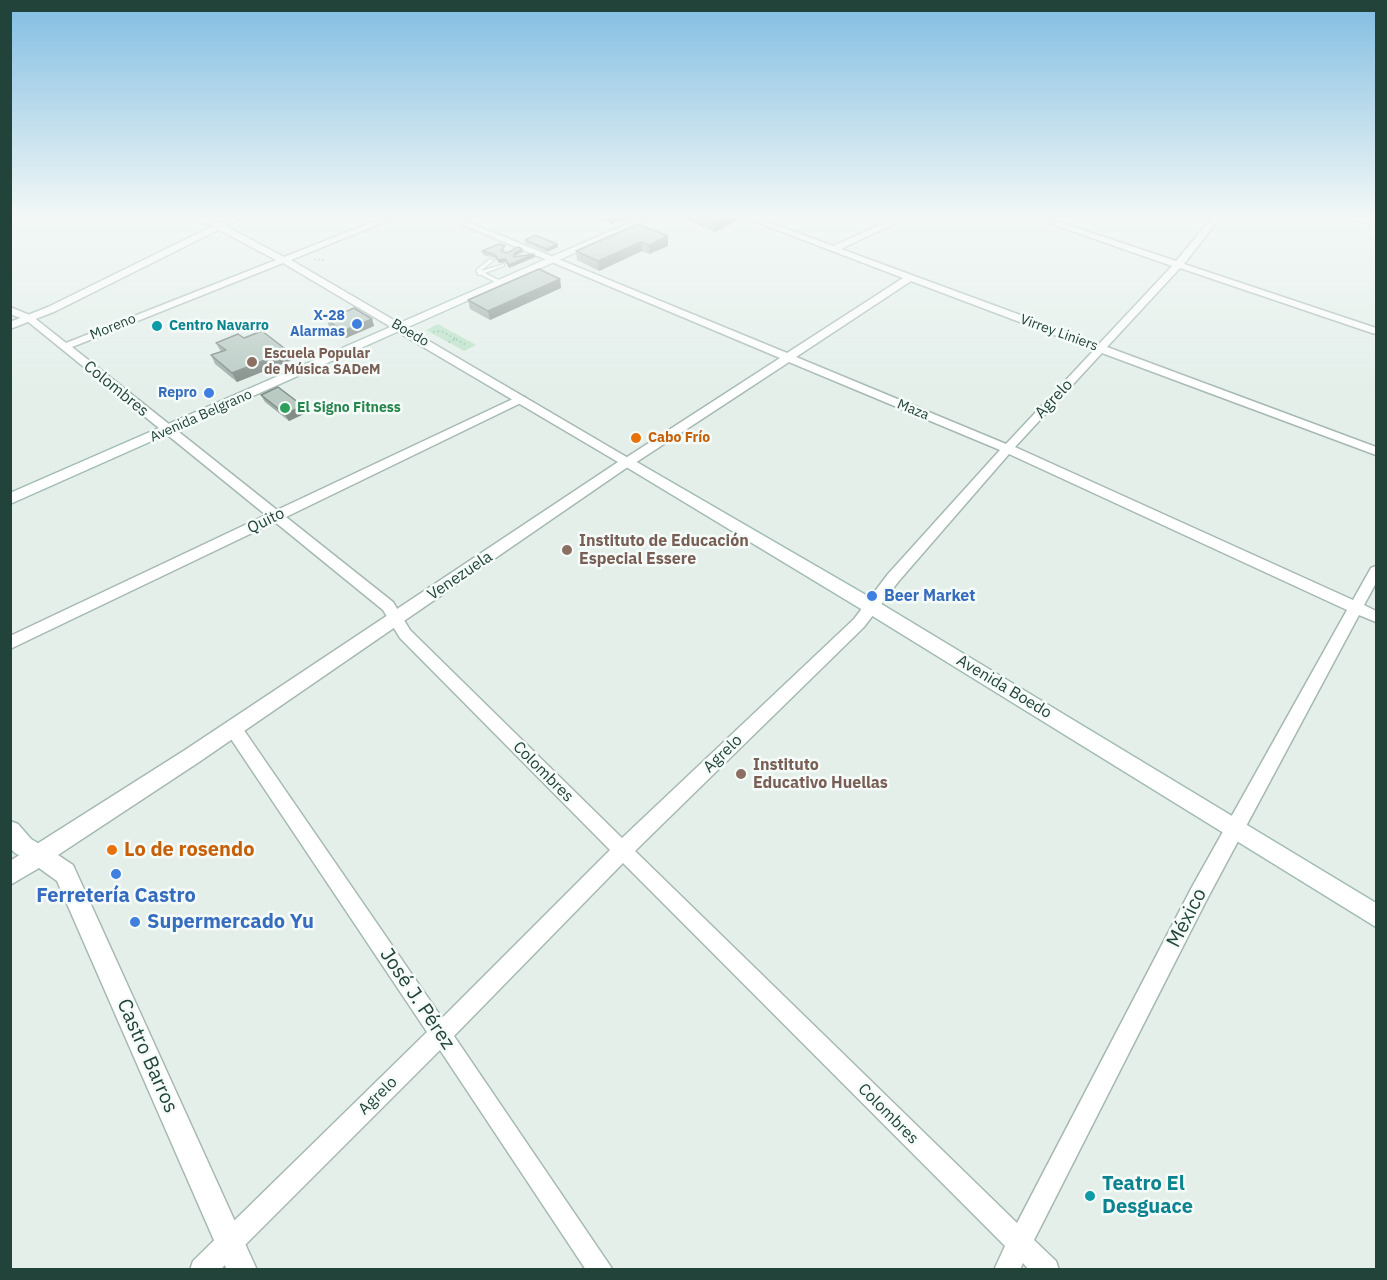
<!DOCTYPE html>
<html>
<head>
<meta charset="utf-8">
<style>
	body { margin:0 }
	#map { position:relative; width:1387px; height:1280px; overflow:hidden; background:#e4efea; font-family:"IBM Plex Sans",sans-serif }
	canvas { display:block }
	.frame { position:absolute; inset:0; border:12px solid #21433a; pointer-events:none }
</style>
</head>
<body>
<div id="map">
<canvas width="1387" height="1280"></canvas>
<div class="frame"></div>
</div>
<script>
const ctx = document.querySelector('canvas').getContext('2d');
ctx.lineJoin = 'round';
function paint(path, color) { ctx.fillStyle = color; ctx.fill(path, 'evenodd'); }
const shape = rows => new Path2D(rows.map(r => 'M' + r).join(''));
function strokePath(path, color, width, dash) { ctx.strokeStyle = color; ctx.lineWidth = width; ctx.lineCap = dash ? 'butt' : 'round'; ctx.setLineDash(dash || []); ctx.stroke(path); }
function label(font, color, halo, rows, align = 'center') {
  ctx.font = font + ' "IBM Plex Sans",sans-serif'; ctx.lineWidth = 5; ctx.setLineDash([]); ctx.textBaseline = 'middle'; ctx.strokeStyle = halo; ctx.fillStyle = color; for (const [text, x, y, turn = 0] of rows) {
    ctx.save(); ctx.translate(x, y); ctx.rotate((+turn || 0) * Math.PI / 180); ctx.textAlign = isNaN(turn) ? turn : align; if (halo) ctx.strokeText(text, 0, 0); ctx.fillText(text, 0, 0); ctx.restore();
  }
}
paint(shape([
	[438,324,476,345,464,351,426,330]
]), '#bbe2c6');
const service = shape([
	[490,259,494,260,481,271,504,264,504,266,485,273,503,282,503,284,499,284,481,275,479,275,477,274,478,273,476,271,476,270,490,259]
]);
const minor = shape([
	[182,215,195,215,214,220,284,257,390,215,401,215,291,260,404,326,404,330,396,330,283,263,72,347,277,510,517,397,525,397,525,401,286,517,393,602,410,630,622,838,854,619,888,574,1000,450,789,362,632,465,624,465,624,459,780,358,440,215,451,215,787,353,903,278,738,215,750,215,833,246,901,215,912,215,841,249,1099,344,1172,266,1026,215,1038,215,1176,261,1214,215,1222,215,1184,264,1376,328,1376,334,1372,333,1180,268,1107,347,1376,447,1376,455,1102,353,1015,447,1353,600,1371,568,1376,566,1376,583,1364,605,1376,611,1376,622,1359,615,1206,901,1034,1240,1056,1261,1059,1270,1029,1270,1023,1263,1020,1270,994,1270,1005,1246,623,863,454,1036,613,1270,586,1270,440,1050,220,1270,190,1270,193,1261,427,1032,227,733,225,728,227,723,233,721,239,723,442,1018,610,850,400,638,383,610,275,522,10,649,10,636,266,515,26,320,10,314,10,307,32,316,66,343,276,260,208,224,182,215],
	[911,281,1094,350,1006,444,796,357,911,281],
	[1009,454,1347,610,1192,887,1017,1223,635,851,864,627,898,582,1009,454],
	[1340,215,1353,215,1376,222,1376,226,1340,215]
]);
const tertiary = shape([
	[235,215,248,215,56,311,10,329,10,322,48,307,235,215],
	[400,324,635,462,199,762,58,855,73,865,257,1270,227,1270,57,881,39,868,10,885,10,861,185,750,618,462,396,331,394,328,400,324]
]);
const secondary = shape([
	[647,215,660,215,10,504,10,493,647,215],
	[628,457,878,602,1376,903,1376,927,866,612,623,465,621,462,623,459,628,457],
	[10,821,18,824,31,839,46,848,49,855,46,862,38,865,15,853,10,848,10,821]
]);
strokePath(service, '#a6b8b2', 2);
strokePath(minor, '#a6b8b2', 3);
strokePath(tertiary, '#a6b8b2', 3);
strokePath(secondary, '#a1bcb3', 3);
strokePath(shape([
	[314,259,323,260,319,258],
	[433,332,441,331,456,339,447,343],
	[456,339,466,345]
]), '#82b5a6', 1.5, [1.5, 3]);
paint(service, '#fff');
paint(minor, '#fff');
paint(tertiary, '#fff');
paint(secondary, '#fff');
paint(shape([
	[591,215,631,215,611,224],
	[673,215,740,215,739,220,715,232],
	[1362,215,1377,215,1377,219],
	[668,236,668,246,649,254,642,251,599,271,577,260,576,251],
	[525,240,557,244,558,247,547,252,525,243],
	[522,249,523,252,514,257,535,257,509,268,505,262,499,263,495,258,483,255,482,251,505,250,504,252,507,253],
	[560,279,561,288,490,320,470,309,468,300],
	[372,319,374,326,346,338,329,327,327,320],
	[244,338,288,351,292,360,237,382,215,364,211,355,221,352,216,343],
	[261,395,303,406,306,413,289,421,265,402]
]), '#9faea8');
paint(shape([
	[610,215,631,215,611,224],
	[733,215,740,215,739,220,715,232,716,223],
	[668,236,668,246,649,254,649,245],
	[641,242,642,251,599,271,598,261],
	[557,244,558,247,547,252,547,249],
	[522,249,523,252,514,256,514,253],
	[534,254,535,257,509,268,509,265],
	[505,259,505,262,499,263,499,260],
	[560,279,561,288,490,320,488,311],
	[372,319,374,326,346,338,343,331],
	[288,351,292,360,237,382,232,373],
	[303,406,306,413,289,421,285,414]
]), '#828d88');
const building = shape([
	[694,215,733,215,716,223,694,215],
	[638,224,668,236,649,245,641,242,598,261,576,251,638,224],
	[535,235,557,244,547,249,525,240,535,235],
	[499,244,505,246,501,251,507,253,518,247,522,249,514,253,514,257,534,254,509,265,505,259,499,260,494,254,482,251,499,244],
	[539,269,560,279,488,311,468,300,539,269],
	[354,308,372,319,343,331,327,320,354,308],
	[262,331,288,351,232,373,211,355,226,350,216,343,238,334,244,338,262,331],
	[278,387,303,406,285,414,261,395,278,387]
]);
paint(building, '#b9cac3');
strokePath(building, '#828d88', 1.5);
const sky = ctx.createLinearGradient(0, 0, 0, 394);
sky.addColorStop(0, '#81bde2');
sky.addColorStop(0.55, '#f3f8f6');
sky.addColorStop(1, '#f3f8f600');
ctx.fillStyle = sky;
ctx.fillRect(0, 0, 1387, 394);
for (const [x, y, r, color] of [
	[357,324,6,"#3f7fe0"],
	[157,326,6,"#0f9aa8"],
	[252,362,6,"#8d6e63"],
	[209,393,6,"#3f7fe0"],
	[285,408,6,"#2e9e5b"],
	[636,438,6,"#e8710a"],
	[567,550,6,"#8d6e63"],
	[872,596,6,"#3f7fe0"],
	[741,774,6,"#8d6e63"],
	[112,850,6,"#e8710a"],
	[116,874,6,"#3f7fe0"],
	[135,922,6,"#3f7fe0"],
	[1090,1196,6,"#0f9aa8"]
]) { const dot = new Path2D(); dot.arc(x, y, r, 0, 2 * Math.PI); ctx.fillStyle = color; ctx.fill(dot); strokePath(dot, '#f5fbf8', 2); }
label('bold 14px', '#366cbe', '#f5fbf8', [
	["X-28",345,316],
	["Alarmas",345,332],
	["Repro",197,393]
], 'right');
label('bold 14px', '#0d838f', '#f5fbf8', [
	["Centro Navarro",169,326]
], 'left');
label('14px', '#21433a', '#f5fbf8', [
	["Moreno",113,327,-22],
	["Boedo",410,333,30],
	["Virrey Liniers",1059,333,20],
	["Maza",913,410,22],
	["Avenida Belgrano",201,416,-24]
]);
label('bold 14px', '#785e54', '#f5fbf8', [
	["Escuela Popular",264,354],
	["de Música SADeM",264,370]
], 'left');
label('bold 14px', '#27864d', '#f5fbf8', [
	["El Signo Fitness",297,408]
], 'left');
label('bold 14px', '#c56008', '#f5fbf8', [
	["Cabo Frío",648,438]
], 'left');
label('16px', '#21433a', '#f5fbf8', [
	["Colombres",116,389,39],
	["Agrelo",1054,399,-47],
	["Quito",266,521,-26],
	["Venezuela",460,576,-34],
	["Avenida Boedo",1004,687,31],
	["Agrelo",723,754,-44],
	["Colombres",543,772,45],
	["Agrelo",378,1096,-44],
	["Colombres",888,1114,45]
]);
label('bold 16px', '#785e54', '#f5fbf8', [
	["Instituto de Educación",579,541],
	["Especial Essere",579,559],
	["Instituto",753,765],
	["Educativo Huellas",753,783]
], 'left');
label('bold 16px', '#366cbe', '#f5fbf8', [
	["Beer Market",884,596]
], 'left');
label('bold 20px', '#c56008', '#f5fbf8', [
	["Lo de rosendo",124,850]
], 'left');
label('bold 20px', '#366cbe', '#f5fbf8', [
	["Ferretería Castro",116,896],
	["Supermercado Yu",147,922,"left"]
]);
label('20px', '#21433a', '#f5fbf8', [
	["México",1187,918,-63],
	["José J. Pérez",417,999,56],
	["Castro Barros",147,1056,66]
]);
label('bold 20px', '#0d838f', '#f5fbf8', [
	["Teatro El",1102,1184],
	["Desguace",1102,1207]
], 'left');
</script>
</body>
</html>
